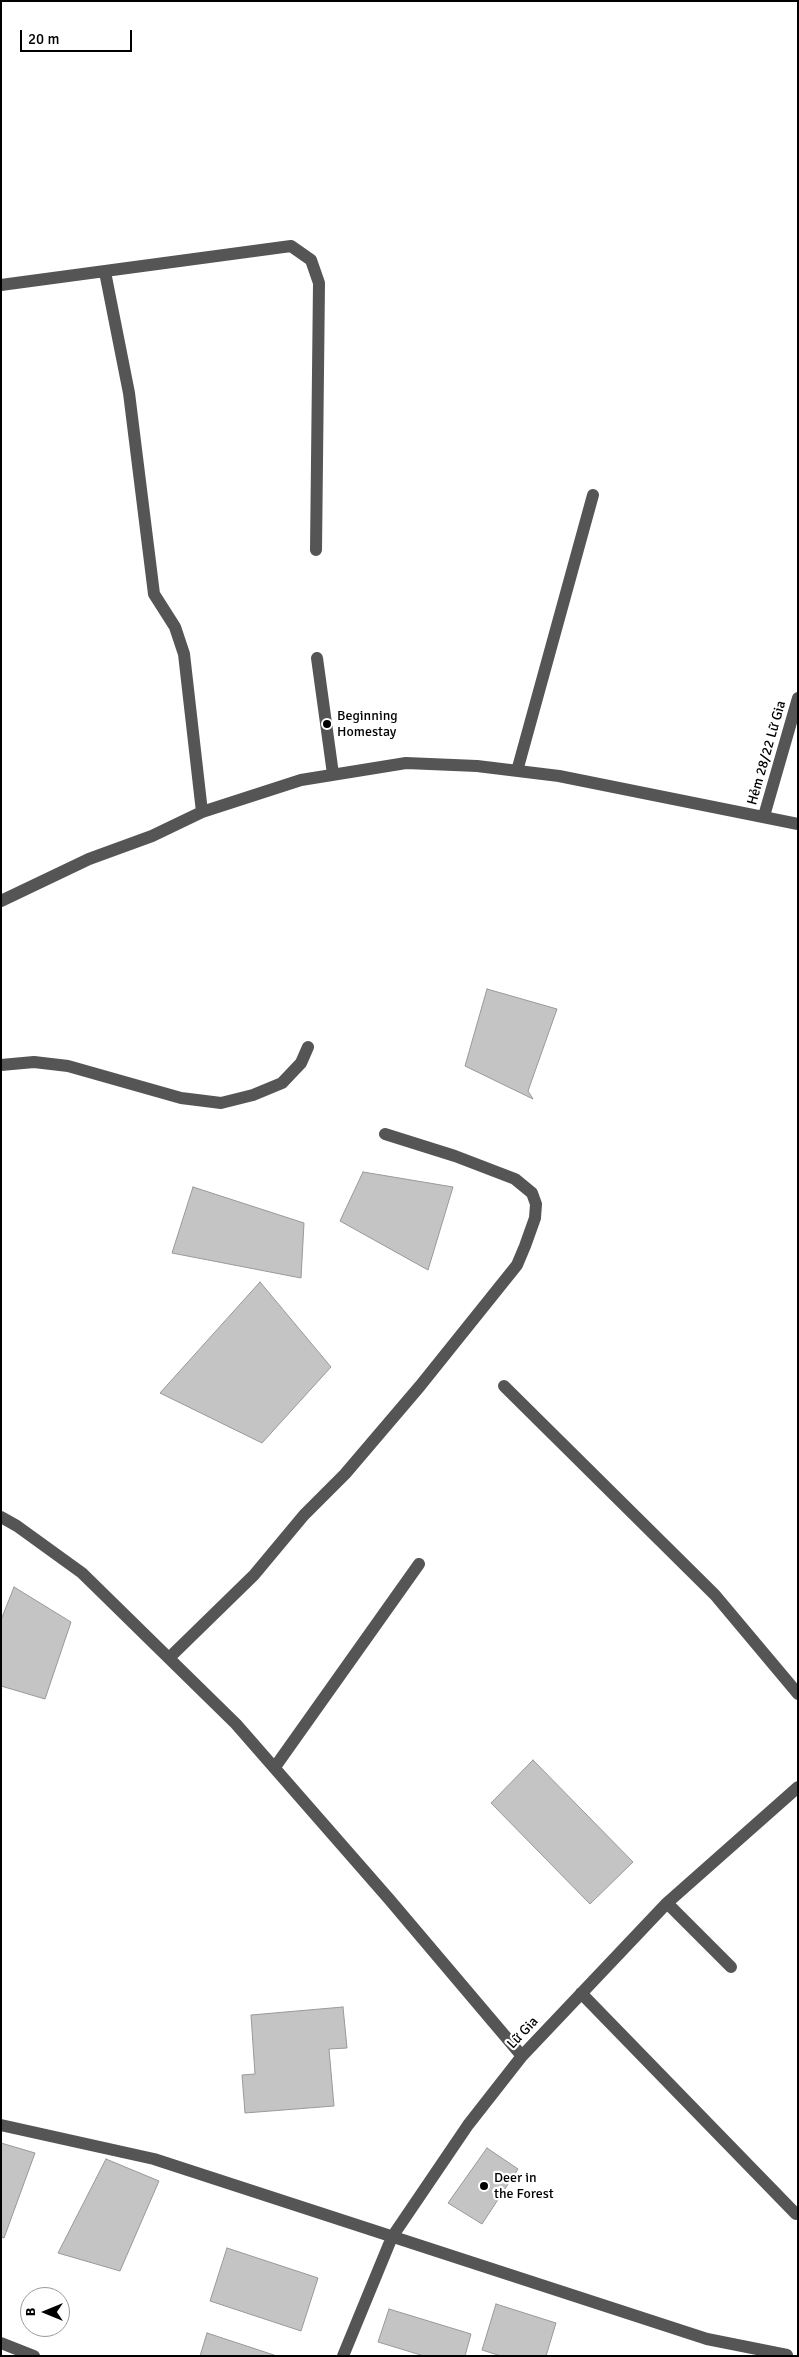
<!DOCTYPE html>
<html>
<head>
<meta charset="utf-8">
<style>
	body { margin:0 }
	#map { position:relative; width:799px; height:2357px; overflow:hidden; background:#fff; font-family:Signika,sans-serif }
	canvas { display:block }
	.frame { position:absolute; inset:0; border:2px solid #000; pointer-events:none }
	.north { position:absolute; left:20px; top:2287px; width:50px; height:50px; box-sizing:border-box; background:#fff; border:1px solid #999; border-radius:50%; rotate:270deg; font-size:14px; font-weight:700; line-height:20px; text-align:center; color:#000 }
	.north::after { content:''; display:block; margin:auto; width:18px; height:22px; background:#000; clip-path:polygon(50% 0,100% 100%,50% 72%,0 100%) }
	.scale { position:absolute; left:20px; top:30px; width:112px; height:22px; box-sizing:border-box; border:2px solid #000; border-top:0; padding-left:6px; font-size:15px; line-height:18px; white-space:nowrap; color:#000; -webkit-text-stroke:4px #fff; paint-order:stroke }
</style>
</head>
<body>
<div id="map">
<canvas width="799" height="2357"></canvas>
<div class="frame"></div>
<div class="north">B</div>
<div class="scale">20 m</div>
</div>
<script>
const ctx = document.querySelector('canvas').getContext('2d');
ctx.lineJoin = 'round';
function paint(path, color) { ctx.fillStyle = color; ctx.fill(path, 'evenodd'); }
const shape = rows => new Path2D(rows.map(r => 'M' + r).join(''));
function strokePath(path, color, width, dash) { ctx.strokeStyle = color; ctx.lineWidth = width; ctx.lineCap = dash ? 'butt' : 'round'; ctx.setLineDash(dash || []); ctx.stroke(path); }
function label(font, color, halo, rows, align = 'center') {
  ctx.font = font + ' Signika,sans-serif'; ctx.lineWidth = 4.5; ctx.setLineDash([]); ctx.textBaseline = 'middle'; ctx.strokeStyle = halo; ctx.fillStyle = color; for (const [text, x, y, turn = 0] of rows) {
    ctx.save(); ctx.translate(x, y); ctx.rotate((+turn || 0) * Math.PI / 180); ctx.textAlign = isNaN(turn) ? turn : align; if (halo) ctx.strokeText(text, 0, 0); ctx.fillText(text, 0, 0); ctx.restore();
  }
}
const building = shape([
	[487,989,557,1009,528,1091,533,1099,465,1066,487,989],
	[363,1172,453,1187,428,1270,340,1221,363,1172],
	[193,1187,304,1223,301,1278,172,1253,193,1187],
	[260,1282,331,1367,262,1443,160,1393,260,1282],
	[14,1587,71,1622,45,1699,1,1686,1,1620,14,1587],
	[533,1760,633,1862,590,1904,491,1803,533,1760],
	[343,2007,347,2048,329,2049,334,2106,245,2113,242,2075,255,2074,251,2015,343,2007],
	[1,2143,35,2153,4,2238,1,2237,1,2143],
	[487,2148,518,2169,482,2224,448,2203,487,2148],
	[106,2159,159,2181,120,2271,58,2253,106,2159],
	[227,2248,318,2278,301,2331,210,2301,227,2248],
	[496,2304,556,2323,546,2356,501,2356,482,2350,496,2304],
	[389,2309,471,2334,465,2356,424,2356,378,2342,389,2309],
	[207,2333,277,2356,200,2356,207,2333]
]);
paint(building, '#c4c4c4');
strokePath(building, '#999', 1);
strokePath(shape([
	[105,272,129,393,154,594,175,627,184,654,202,812],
	[1,285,291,246,311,260,319,283,316,550],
	[317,658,333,774],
	[517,771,593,495],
	[764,816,798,698],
	[1,901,89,859,152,836,202,812,301,780,406,763,477,766,559,776,798,824],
	[1,1065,34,1062,68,1066,181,1098,221,1103,253,1095,282,1083,301,1063,308,1047],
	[504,1386,715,1595,798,1694],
	[1,1517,17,1526,82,1573,236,1724,389,1899,522,2056],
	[170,1657,254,1575,304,1515,345,1474,420,1386,517,1265,525,1246,535,1218,536,1204,532,1193,515,1179,455,1156,385,1134],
	[275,1767,419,1564],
	[667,1903,731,1967],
	[581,1993,796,2214],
	[1,2125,154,2159,707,2339,787,2355],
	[1,2343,34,2356],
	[343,2356,392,2237,468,2125,522,2056,667,1903,798,1787]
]), '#555', 12);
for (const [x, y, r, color] of [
	[327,724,5,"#000"],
	[484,2186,5,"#000"]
]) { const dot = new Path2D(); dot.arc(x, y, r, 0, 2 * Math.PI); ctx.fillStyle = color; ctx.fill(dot); strokePath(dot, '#fff', 2); }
label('14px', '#000', '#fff', [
	["Beginning",337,716],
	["Homestay",337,732],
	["Deer in",494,2178],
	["the Forest",494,2194]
], 'left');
label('14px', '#000', '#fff', [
	["Hẻm 28/22 Lữ Gia",767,753,-74],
	["Lữ Gia",523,2033,-47]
]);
</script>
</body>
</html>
